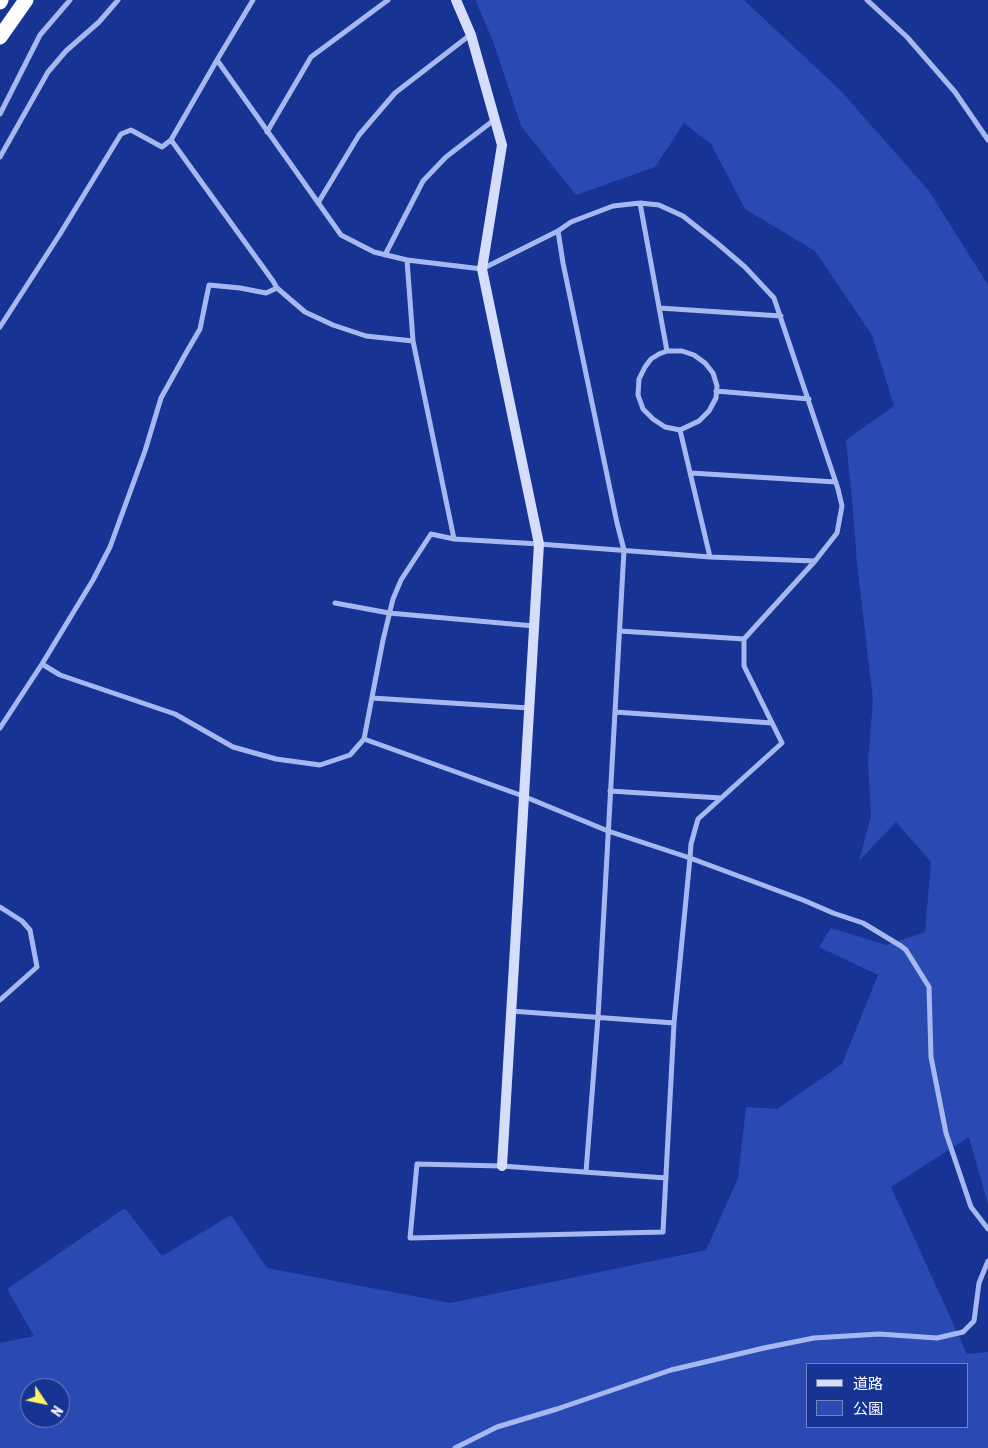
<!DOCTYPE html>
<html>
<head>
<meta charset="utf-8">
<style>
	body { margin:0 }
	#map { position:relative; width:988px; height:1448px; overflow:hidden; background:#173393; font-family:"Roboto Condensed","Noto Sans JP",sans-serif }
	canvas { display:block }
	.legend { position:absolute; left:806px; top:1363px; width:162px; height:65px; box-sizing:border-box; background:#173393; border:1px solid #7485be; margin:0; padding:6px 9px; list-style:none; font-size:15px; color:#fff }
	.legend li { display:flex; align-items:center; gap:10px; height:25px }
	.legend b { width:25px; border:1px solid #7485be }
	.north { position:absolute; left:20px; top:1378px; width:50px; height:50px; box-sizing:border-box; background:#173393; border:1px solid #7485be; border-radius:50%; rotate:124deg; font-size:14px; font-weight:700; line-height:20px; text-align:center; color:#fff }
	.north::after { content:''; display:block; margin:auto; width:18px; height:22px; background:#fff366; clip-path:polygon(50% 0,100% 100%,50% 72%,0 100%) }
</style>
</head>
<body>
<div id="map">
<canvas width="988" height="1448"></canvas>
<ul class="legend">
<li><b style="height:6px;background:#d5ddfb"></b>道路</li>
<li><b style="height:14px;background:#294ab2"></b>公園</li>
</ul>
<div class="north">N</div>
</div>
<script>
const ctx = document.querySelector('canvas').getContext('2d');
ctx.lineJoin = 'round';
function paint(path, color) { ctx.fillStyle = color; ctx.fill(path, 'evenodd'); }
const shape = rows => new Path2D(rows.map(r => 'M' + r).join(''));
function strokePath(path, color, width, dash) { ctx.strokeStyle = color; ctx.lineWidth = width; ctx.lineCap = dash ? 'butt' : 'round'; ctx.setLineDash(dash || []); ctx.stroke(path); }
paint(shape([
	[475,0,744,0,841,91,929,191,988,285,988,1204,969,1137,891,1187,967,1354,988,1352,988,1448,0,1448,0,1343,34,1336,7,1289,125,1208,162,1256,231,1215,267,1268,450,1303,706,1250,738,1178,746,1107,777,1109,842,1064,878,975,819,947,831,928,886,945,925,932,931,862,896,822,859,861,871,816,868,761,873,700,857,563,852,499,846,440,894,406,872,335,815,251,745,209,711,144,684,123,655,167,576,195,521,126,493,41],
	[807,1364,967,1364,967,1427,807,1427],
	[30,1388,60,1388,60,1418,30,1418]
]), '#294ab2');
strokePath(shape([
	[253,0,217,60,171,140,273,281,277,288,305,312,333,325,366,336,413,341],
	[867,0,907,37,955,92,988,140],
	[217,60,341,235,374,252,407,260,482,269,558,231,571,222,613,206,640,203,659,205,683,216,717,243,745,267,774,298,838,489,842,506,837,533,815,561,744,639,744,666,782,743,698,819,691,844,690,858,674,1023,663,1232,410,1238,417,1164,502,1166,666,1178],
	[0,114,40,35,70,0],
	[267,132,311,57,388,0],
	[0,157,48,72,66,51,99,22,118,0],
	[318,203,359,135,395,93,470,35],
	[640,203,667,351],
	[558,231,563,263,617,523,624,550,598,1017,586,1172],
	[385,255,423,181,446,157,494,120],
	[407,260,413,341,454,539],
	[659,308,781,316],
	[0,327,60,234,121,134,131,130,162,147,171,140],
	[667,351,682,351,694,355,705,363,713,373,717,386,716,398,709,411,699,421,680,430,665,427,653,419,643,409,638,395,639,379,645,367,651,359,659,354,667,351],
	[716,391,809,399],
	[680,430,710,557],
	[691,473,836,482],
	[815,561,710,557,539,544,454,539,431,534,401,580,393,599,383,640,364,739,523,796,608,831,690,858,803,900,833,913,863,923,901,946,906,950,929,987,931,1057,946,1133,971,1207,988,1229],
	[335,603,389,613,534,626],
	[620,631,744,639],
	[42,664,60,675,175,714,233,747,276,759,320,765,350,755,364,739],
	[372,698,529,708],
	[615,712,772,723],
	[0,728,42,664,93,580,110,547,145,451,161,398,186,353,200,329,209,285,240,288,266,293,277,288],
	[610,791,721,798],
	[0,907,22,921,30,930,37,967,0,1000],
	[511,1011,674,1023],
	[455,1448,497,1427,557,1409,671,1370,764,1348,814,1338,879,1334,937,1338,963,1332,974,1321,979,1283,988,1261]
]), '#a7b8f0', 5);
strokePath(shape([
	[456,0,471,35,502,145,482,269,539,544,502,1166]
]), '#d5ddfb', 10);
strokePath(shape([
	[0,2,1,0],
	[0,37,26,0]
]), '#fff', 15);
</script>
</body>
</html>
